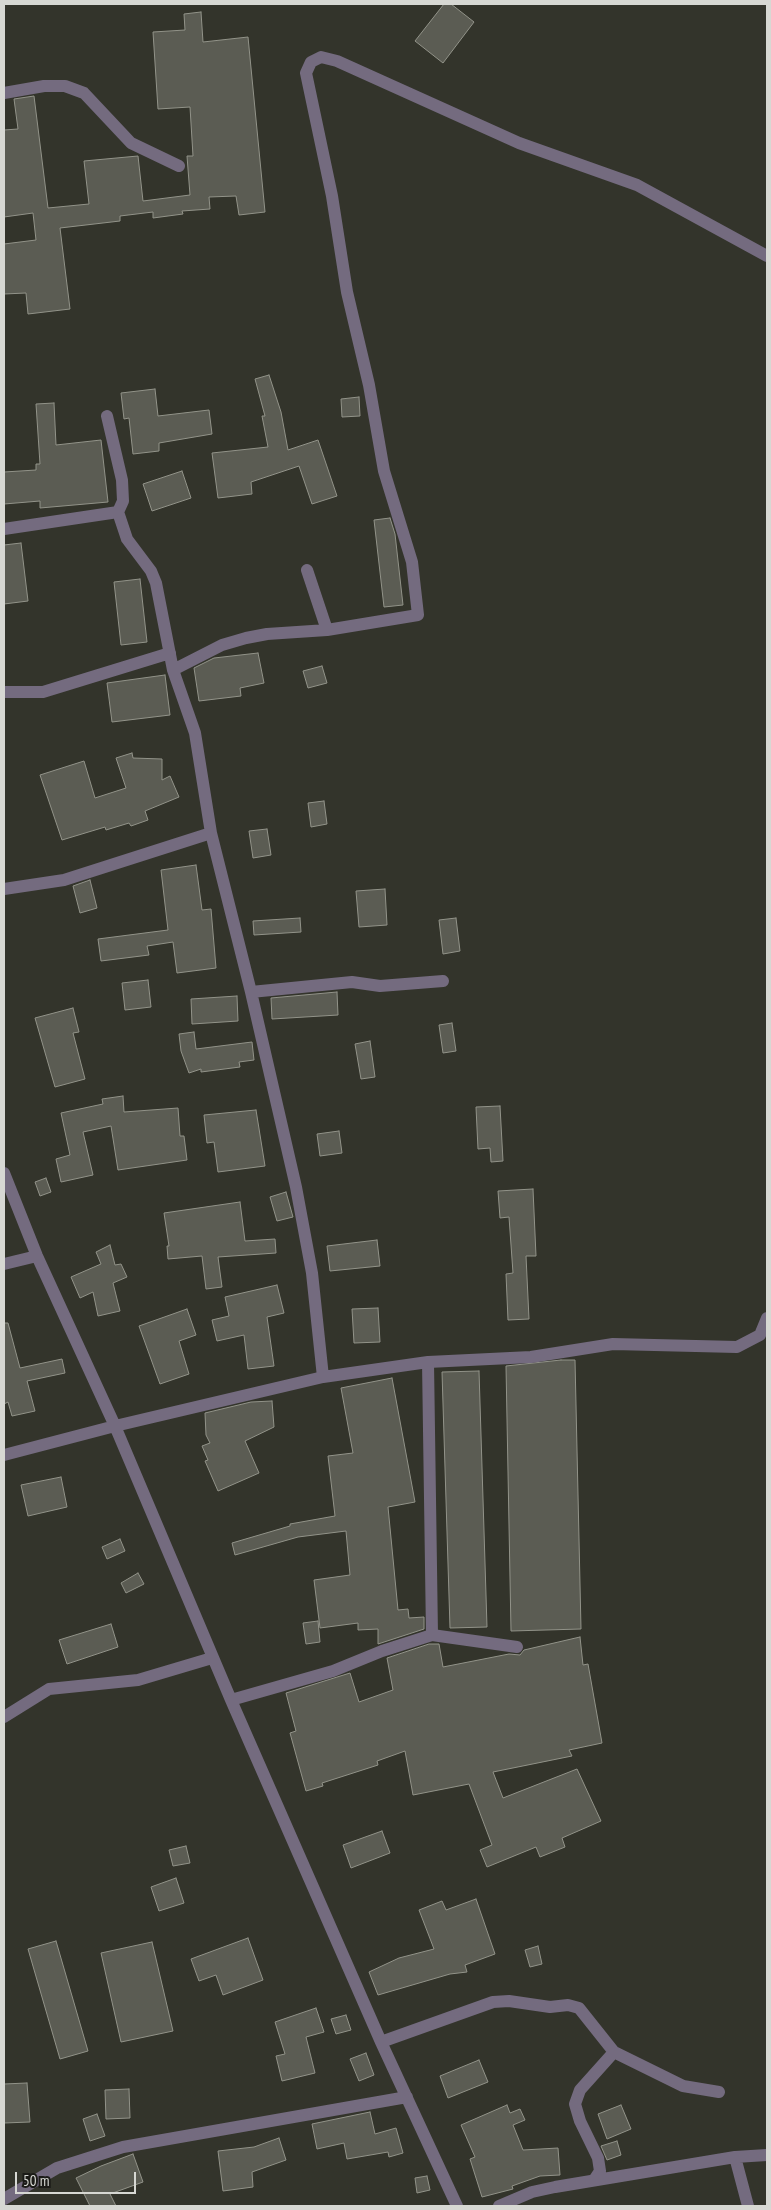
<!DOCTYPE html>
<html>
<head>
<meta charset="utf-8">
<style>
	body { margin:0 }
	#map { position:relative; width:771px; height:2210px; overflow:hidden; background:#33342b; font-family:"PT Sans Narrow",sans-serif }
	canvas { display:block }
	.frame { position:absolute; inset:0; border:5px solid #d7d8d3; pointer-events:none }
	.scale { position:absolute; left:15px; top:2172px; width:121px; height:22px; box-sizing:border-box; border:2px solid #d7d8d3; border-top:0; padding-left:6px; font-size:15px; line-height:18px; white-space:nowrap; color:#d7d8d3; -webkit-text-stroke:4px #1b1b17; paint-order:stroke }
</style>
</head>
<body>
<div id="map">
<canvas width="771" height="2210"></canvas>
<div class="frame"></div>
<div class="scale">50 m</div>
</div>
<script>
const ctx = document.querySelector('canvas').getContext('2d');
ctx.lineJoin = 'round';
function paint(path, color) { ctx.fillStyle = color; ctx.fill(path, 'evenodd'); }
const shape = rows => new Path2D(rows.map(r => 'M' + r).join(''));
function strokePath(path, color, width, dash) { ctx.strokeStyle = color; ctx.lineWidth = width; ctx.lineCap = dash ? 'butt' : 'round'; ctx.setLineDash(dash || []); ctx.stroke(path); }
const building = shape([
	[444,4,451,4,474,22,443,63,415,41,444,4],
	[201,12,203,42,248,37,265,212,239,215,236,196,209,197,210,209,182,211,183,214,153,218,153,212,120,216,120,221,60,228,70,309,28,314,26,293,4,294,4,244,36,240,33,213,4,217,4,130,18,129,14,99,34,96,48,208,89,204,84,161,138,156,143,201,190,195,187,156,193,156,190,107,158,109,153,32,185,30,184,14,201,12],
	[269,375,281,412,288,450,318,440,337,496,312,504,299,466,251,482,252,494,218,498,212,453,268,447,262,416,265,416,255,379,269,375],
	[155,389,158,416,209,410,212,434,159,443,159,451,133,454,129,418,124,419,121,393,155,389],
	[359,397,360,416,342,417,341,399,359,397],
	[54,403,56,445,101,440,108,502,40,508,40,501,4,504,4,472,36,470,36,464,40,464,36,404,54,403],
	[182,471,191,498,152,511,143,484,182,471],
	[390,518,395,534,403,605,384,607,374,520,390,518],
	[21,543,28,601,4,604,4,545,21,543],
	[140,579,147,642,121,645,114,582,140,579],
	[258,653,264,683,240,688,241,696,199,701,194,668,214,658,258,653],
	[322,666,327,683,308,688,303,671,322,666],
	[165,675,170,715,112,722,107,683,165,675],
	[132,753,133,758,162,759,162,780,170,776,179,797,145,811,148,820,131,826,129,823,106,830,105,827,62,840,40,775,84,761,95,798,126,788,116,758,132,753],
	[324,801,327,824,311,827,308,803,324,801],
	[267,829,271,855,253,858,249,831,267,829],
	[196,865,202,910,211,909,216,968,177,973,173,942,147,946,149,955,101,961,98,939,168,930,161,870,196,865],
	[90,880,97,908,80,913,73,886,90,880],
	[385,889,387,925,359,927,356,891,385,889],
	[300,918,301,932,254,935,253,921,300,918],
	[456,918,460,951,443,954,439,920,456,918],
	[148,980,151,1007,125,1010,122,983,148,980],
	[337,992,338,1015,272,1019,271,998,337,992],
	[237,996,238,1021,192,1024,191,999,237,996],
	[73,1008,79,1032,73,1033,85,1079,55,1087,35,1018,73,1008],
	[452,1023,456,1051,443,1053,439,1025,452,1023],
	[194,1032,196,1049,252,1042,254,1060,239,1062,240,1067,201,1072,201,1069,189,1073,181,1051,179,1034,194,1032],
	[370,1041,375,1077,361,1079,355,1044,370,1041],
	[123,1096,124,1112,178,1108,180,1136,184,1136,187,1160,118,1170,111,1126,83,1132,93,1175,61,1182,56,1159,70,1155,61,1113,103,1104,102,1099,123,1096],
	[500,1106,503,1161,491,1162,490,1148,478,1149,476,1107,500,1106],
	[256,1110,265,1166,218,1172,214,1142,207,1143,204,1115,256,1110],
	[339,1131,342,1153,320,1156,317,1134,339,1131],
	[46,1178,51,1192,40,1196,35,1182,46,1178],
	[533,1189,536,1256,526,1256,529,1319,508,1320,506,1274,513,1273,509,1217,500,1218,498,1191,533,1189],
	[286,1192,293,1217,277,1221,270,1197,286,1192],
	[240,1202,245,1241,275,1239,276,1253,218,1257,222,1287,206,1289,202,1256,168,1259,167,1246,169,1246,164,1213,240,1202],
	[377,1240,380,1266,330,1271,327,1246,377,1240],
	[110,1245,115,1265,121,1264,127,1277,113,1283,120,1311,98,1316,93,1292,80,1298,71,1277,101,1264,96,1252,110,1245],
	[277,1285,284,1313,267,1317,274,1366,248,1369,244,1335,217,1341,212,1320,229,1316,225,1297,277,1285],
	[378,1308,380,1342,354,1343,352,1309,378,1308],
	[187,1309,196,1335,179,1341,189,1374,160,1384,139,1326,187,1309],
	[4,1323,8,1323,20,1368,62,1359,65,1373,27,1381,35,1411,12,1416,8,1402,4,1404,4,1323],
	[561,1360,575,1360,581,1629,511,1631,506,1366,561,1360],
	[479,1371,487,1627,450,1628,442,1372,479,1371],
	[392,1378,415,1502,388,1507,398,1610,408,1609,409,1618,424,1617,424,1629,378,1644,378,1629,358,1630,358,1623,320,1628,314,1580,350,1575,346,1531,298,1537,235,1555,232,1543,290,1526,290,1524,335,1516,328,1456,353,1453,341,1388,392,1378],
	[272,1401,274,1427,245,1441,259,1473,218,1491,205,1461,208,1460,202,1446,210,1443,206,1435,205,1413,251,1402,272,1401],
	[61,1477,67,1507,28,1516,21,1485,61,1477],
	[120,1539,125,1551,107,1559,102,1547,120,1539],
	[138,1573,144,1584,126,1593,121,1583,138,1573],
	[318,1621,320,1642,306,1644,303,1623,318,1621],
	[111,1624,118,1647,67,1664,59,1640,111,1624],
	[580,1637,583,1665,588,1664,602,1743,569,1750,572,1756,493,1772,503,1798,577,1769,601,1821,562,1838,565,1847,540,1857,536,1847,487,1867,480,1850,492,1845,469,1784,413,1795,405,1751,377,1761,378,1765,322,1783,323,1786,306,1791,290,1733,296,1731,286,1693,350,1673,359,1702,393,1690,387,1658,429,1644,439,1644,443,1667,509,1654,520,1655,524,1650,580,1637],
	[382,1831,390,1853,351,1868,343,1845,382,1831],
	[186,1846,190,1863,173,1866,169,1850,186,1846],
	[176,1878,184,1903,159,1911,151,1887,176,1878],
	[476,1899,495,1954,465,1965,467,1972,450,1974,378,1995,369,1972,399,1958,434,1949,419,1910,442,1901,446,1910,476,1899],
	[248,1938,263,1980,223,1995,216,1975,199,1981,191,1959,248,1938],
	[56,1941,88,2051,60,2059,28,1949,56,1941],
	[152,1942,173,2031,121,2042,101,1953,152,1942],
	[538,1946,542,1964,530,1967,525,1950,538,1946],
	[316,2008,324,2032,306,2037,315,2073,282,2081,276,2056,285,2054,275,2022,316,2008],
	[346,2015,351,2030,336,2034,331,2019,346,2015],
	[366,2053,374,2075,359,2081,350,2059,366,2053],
	[479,2060,488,2082,448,2098,440,2076,479,2060],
	[27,2083,30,2122,4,2123,4,2084,27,2083],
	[129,2089,130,2118,106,2119,105,2090,129,2089],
	[507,2105,510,2113,520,2109,525,2120,513,2125,523,2150,558,2148,560,2175,540,2176,512,2186,513,2189,482,2197,470,2159,475,2157,461,2125,507,2105],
	[621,2105,631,2129,607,2139,598,2114,621,2105],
	[370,2112,375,2134,396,2128,403,2153,389,2157,388,2152,347,2159,344,2143,317,2149,312,2124,370,2112],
	[97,2114,105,2136,90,2141,83,2119,97,2114],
	[279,2138,286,2160,252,2172,253,2187,223,2191,218,2151,254,2147,279,2138],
	[617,2141,621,2155,607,2160,601,2146,617,2141],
	[133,2154,143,2182,110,2194,116,2206,90,2206,76,2178,101,2166,133,2154],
	[427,2176,430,2190,417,2193,415,2178,427,2176]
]);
paint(building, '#5b5c53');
strokePath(building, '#929389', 1);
strokePath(shape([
	[4,93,44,86,65,86,84,93,131,143,179,166],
	[107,416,122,480,123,501,118,512,127,539,151,571,156,583,173,670,195,733,211,833,251,992,296,1187,312,1273,323,1377],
	[4,529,118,512],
	[307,570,327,630],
	[173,670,222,645,246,638,267,634,327,630,418,615,412,562,384,471,369,385,347,292,332,196,306,73,311,62,321,57,337,61,519,143,637,185,767,256],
	[4,692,43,692,170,653],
	[4,889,64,880,211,833],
	[251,992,352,982,380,986,443,981],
	[4,1173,37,1256,115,1426,231,1700,381,2042,457,2206],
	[4,1264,37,1256],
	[428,1362,432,1635],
	[4,1455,115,1426,323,1377,428,1362,531,1357,613,1344,737,1347,760,1335,767,1318],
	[231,1700,333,1671,382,1651,432,1635,517,1647],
	[4,1717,49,1689,138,1680,212,1658],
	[381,2042,493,2002,509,2001,550,2007,568,2005,579,2008,614,2052,683,2086,719,2092],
	[735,2157,748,2206],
	[594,2180,600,2171,598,2158,580,2121,575,2104,580,2090,614,2052],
	[4,2199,57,2168,123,2147,407,2097],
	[499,2206,532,2192,555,2187,735,2157,767,2155]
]), '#746b7f', 12);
</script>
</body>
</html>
